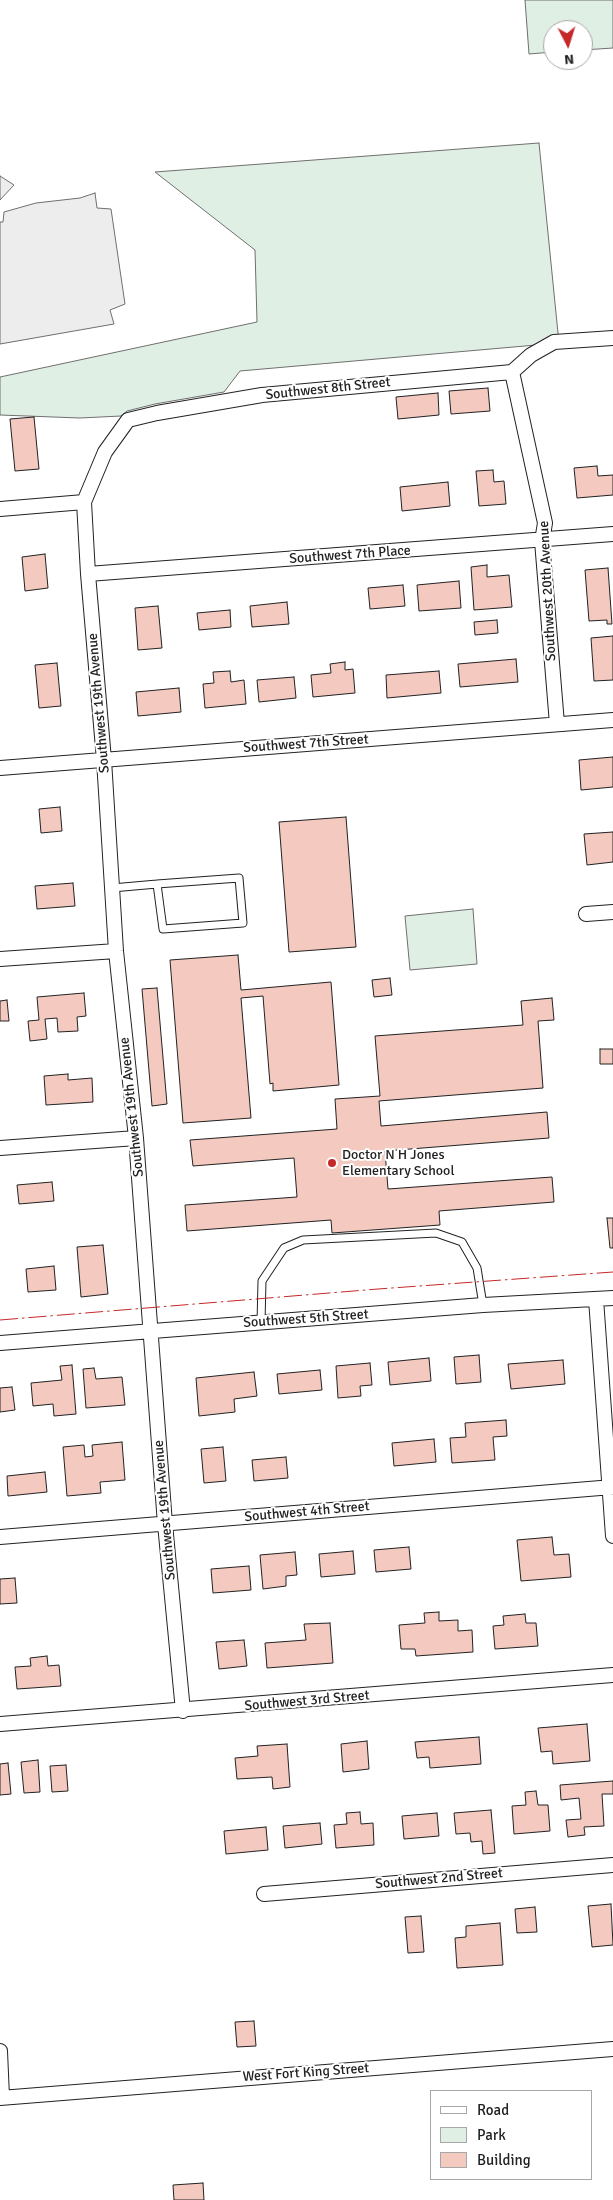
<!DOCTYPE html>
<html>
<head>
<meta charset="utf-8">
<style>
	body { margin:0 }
	#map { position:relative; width:613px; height:2200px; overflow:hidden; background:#fff; font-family:Signika,sans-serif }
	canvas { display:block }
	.legend { position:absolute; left:430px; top:2090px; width:162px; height:90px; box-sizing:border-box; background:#fff; border:1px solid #a7a7a7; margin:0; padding:6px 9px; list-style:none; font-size:15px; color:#222 }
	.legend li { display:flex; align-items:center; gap:10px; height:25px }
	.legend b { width:25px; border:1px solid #a7a7a7 }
	.north { position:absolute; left:543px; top:20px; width:50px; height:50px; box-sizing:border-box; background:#fff; border:1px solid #a7a7a7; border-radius:50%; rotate:175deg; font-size:14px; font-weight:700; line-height:20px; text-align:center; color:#222 }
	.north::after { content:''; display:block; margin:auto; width:18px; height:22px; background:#c62828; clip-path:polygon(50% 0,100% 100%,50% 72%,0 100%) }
</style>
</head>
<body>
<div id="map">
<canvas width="613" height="2200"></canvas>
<ul class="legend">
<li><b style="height:6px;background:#fff"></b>Road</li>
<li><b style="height:14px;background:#e0efe3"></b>Park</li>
<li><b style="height:14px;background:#f3c9c0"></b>Building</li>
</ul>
<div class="north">N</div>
</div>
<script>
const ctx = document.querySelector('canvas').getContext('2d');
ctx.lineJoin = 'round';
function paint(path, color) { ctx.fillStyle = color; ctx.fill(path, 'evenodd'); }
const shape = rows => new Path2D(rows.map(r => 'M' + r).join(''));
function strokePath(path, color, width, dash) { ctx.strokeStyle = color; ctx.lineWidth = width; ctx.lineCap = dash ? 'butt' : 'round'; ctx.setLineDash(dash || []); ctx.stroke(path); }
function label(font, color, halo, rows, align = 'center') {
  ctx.font = font + ' Signika,sans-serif'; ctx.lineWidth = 4; ctx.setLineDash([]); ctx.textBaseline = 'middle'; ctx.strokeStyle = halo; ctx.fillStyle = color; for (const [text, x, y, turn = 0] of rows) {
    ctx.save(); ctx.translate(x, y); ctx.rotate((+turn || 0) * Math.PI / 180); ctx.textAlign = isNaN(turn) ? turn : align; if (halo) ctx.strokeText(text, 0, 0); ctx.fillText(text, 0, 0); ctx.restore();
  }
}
const green = shape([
	[525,0,613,0,613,48,583,50,583,30,553,30,553,52,529,54,525,0],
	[539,143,559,343,240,371,224,392,155,404,127,411,121,416,80,418,0,415,0,377,257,322,255,250,155,172,539,143],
	[473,909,477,964,410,970,405,916,473,909]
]);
paint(green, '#e0efe3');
strokePath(green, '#6f6f6f', 1);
const parking = shape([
	[0,176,14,185,0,200,0,176],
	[95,193,97,208,111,209,125,304,110,310,114,324,0,344,0,222,3,222,4,212,36,203,80,198,95,193]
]);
paint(parking, '#ededed');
strokePath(parking, '#6f6f6f', 1);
const building = shape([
	[488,388,490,411,451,414,449,391,488,388],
	[438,393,439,415,398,419,396,397,438,393],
	[34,417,39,469,15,471,10,419,34,417],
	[597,466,598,476,613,475,613,495,577,498,574,468,597,466],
	[493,470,494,482,504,481,506,504,479,506,476,471,493,470],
	[448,482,450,506,402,511,400,487,448,482],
	[45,554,48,588,25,591,22,557,45,554],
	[487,565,487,577,509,575,512,607,474,610,471,567,487,565],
	[608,568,612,624,607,624,607,620,589,621,585,570,608,568],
	[459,581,461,608,419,611,417,585,459,581],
	[403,585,405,606,370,609,368,588,403,585],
	[287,602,289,624,252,627,250,606,287,602],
	[158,606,162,648,138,650,135,608,158,606],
	[230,610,231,627,199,630,197,613,230,610],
	[497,620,498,633,475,635,474,622,497,620],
	[613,636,613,680,594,681,591,638,613,636],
	[516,659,518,682,460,687,458,664,516,659],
	[345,662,345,670,353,669,355,693,313,697,311,675,331,673,330,664,345,662],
	[57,663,61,706,39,708,35,665,57,663],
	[230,671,231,682,244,680,246,704,205,708,203,684,214,683,213,672,230,671],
	[439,671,441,693,387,698,386,675,439,671],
	[294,677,296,698,259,702,257,680,294,677],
	[179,688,181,712,138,716,136,692,179,688],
	[613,757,613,787,581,790,579,760,613,757],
	[60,807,62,831,41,833,39,809,60,807],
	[346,817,356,947,289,952,279,822,346,817],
	[613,832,613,862,587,865,584,834,613,832],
	[73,883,75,906,37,909,35,886,73,883],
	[238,955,241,990,331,982,339,1085,273,1091,273,1083,270,1084,263,996,241,998,251,1118,183,1123,170,960,238,955],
	[390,978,392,995,374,997,372,980,390,978],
	[157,988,167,1104,152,1106,142,989,157,988],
	[84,993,86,1016,77,1017,78,1031,58,1032,57,1018,45,1019,47,1039,30,1041,28,1021,39,1020,37,997,84,993],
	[552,998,554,1020,538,1021,543,1088,379,1101,381,1126,547,1112,549,1138,385,1151,388,1189,552,1177,554,1202,439,1211,440,1225,332,1233,331,1220,187,1231,185,1205,297,1197,294,1158,193,1166,190,1140,337,1129,335,1099,380,1096,375,1036,523,1025,521,1001,552,998],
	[7,1000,9,1021,0,1021,0,1001,7,1000],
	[600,1049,613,1049,613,1064,600,1064,600,1049],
	[68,1074,68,1080,92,1078,93,1102,46,1105,44,1076,68,1074],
	[52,1182,54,1201,19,1204,17,1185,52,1182],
	[607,1218,613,1218,613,1248,610,1248,607,1218],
	[103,1245,108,1294,81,1297,77,1247,103,1245],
	[54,1266,56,1290,28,1292,26,1269,54,1266],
	[479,1355,481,1382,456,1384,454,1357,479,1355],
	[429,1358,431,1381,390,1385,388,1362,429,1358],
	[563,1360,565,1384,511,1389,508,1364,563,1360],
	[370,1363,372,1385,360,1386,361,1396,338,1398,336,1366,370,1363],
	[72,1365,76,1414,54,1416,53,1404,33,1406,31,1383,62,1380,60,1366,72,1365],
	[94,1368,96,1379,122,1377,125,1405,86,1408,83,1369,94,1368],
	[320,1370,322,1390,279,1394,277,1374,320,1370],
	[254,1372,257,1396,234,1399,235,1412,199,1416,196,1378,254,1372],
	[12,1387,15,1410,0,1412,0,1388,12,1387],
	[506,1420,507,1436,493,1437,495,1460,452,1463,450,1438,466,1437,465,1423,506,1420],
	[434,1439,436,1462,394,1466,392,1443,434,1439],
	[122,1442,125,1480,100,1482,101,1493,67,1496,63,1447,84,1445,85,1457,93,1456,92,1445,122,1442],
	[223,1447,226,1481,204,1483,201,1449,223,1447],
	[286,1457,288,1478,254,1481,252,1460,286,1457],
	[45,1472,47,1492,8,1496,7,1476,45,1472],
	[552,1537,554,1555,569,1554,571,1577,521,1581,517,1540,552,1537],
	[409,1547,411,1569,376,1572,374,1550,409,1547],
	[353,1551,355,1574,321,1577,319,1554,353,1551],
	[295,1552,297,1575,286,1576,286,1586,263,1589,260,1555,295,1552],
	[249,1566,251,1590,213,1593,211,1569,249,1566],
	[15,1578,17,1603,0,1604,0,1579,15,1578],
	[439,1612,439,1621,458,1620,458,1631,472,1630,473,1652,416,1656,415,1649,401,1649,399,1625,425,1623,424,1613,439,1612],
	[525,1614,526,1623,536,1623,538,1646,495,1649,493,1626,504,1625,503,1616,525,1614],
	[330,1623,333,1663,267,1668,265,1643,306,1640,304,1624,330,1623],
	[244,1640,247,1666,219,1669,216,1642,244,1640],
	[47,1656,48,1666,59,1665,61,1686,17,1689,15,1667,31,1666,30,1658,47,1656],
	[587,1724,590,1761,553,1764,552,1751,541,1752,538,1728,587,1724],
	[479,1737,481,1764,430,1768,429,1757,417,1758,415,1742,479,1737],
	[367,1741,369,1769,343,1772,341,1744,367,1741],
	[287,1744,290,1787,273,1789,272,1777,237,1779,235,1758,258,1756,257,1746,287,1744],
	[38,1760,40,1792,24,1793,21,1762,38,1760],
	[8,1763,11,1794,0,1795,0,1764,8,1763],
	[66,1765,68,1791,52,1792,50,1766,66,1765],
	[613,1781,613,1794,602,1794,604,1826,584,1827,585,1835,568,1837,566,1820,581,1819,579,1798,561,1800,560,1785,613,1781],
	[536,1791,538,1805,548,1805,550,1831,514,1834,512,1806,526,1805,525,1792,536,1791],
	[491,1810,495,1853,483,1854,482,1841,471,1842,470,1833,456,1834,454,1813,491,1810],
	[360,1812,361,1824,373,1823,374,1845,336,1848,334,1825,347,1824,346,1813,360,1812],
	[437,1813,439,1836,404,1839,402,1816,437,1813],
	[320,1823,322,1844,285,1848,283,1826,320,1823],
	[266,1827,268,1850,226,1854,224,1831,266,1827],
	[611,1904,613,1945,592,1947,588,1906,611,1904],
	[535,1907,537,1932,517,1933,515,1909,535,1907],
	[421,1916,424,1952,408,1953,405,1917,421,1916],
	[500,1923,503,1965,457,1968,455,1938,466,1937,466,1926,500,1923],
	[254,2021,256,2046,237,2047,235,2022,254,2021],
	[203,2183,204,2200,174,2200,173,2185,203,2183]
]);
paint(building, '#f3c9c0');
strokePath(building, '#222', 1);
const service = shape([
	[112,888,157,884,239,878,243,923,163,929,157,884],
	[261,1323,262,1281,284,1248,303,1240,436,1233,462,1242,477,1268,483,1305]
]);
const minor = shape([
	[512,372,545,523,542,541,557,724],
	[0,509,84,502],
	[88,574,613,534],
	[0,768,613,720],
	[586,914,613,912],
	[0,959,116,951],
	[0,1148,136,1138],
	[596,1299,613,1536],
	[0,1343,483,1305,613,1298],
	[0,1537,613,1487],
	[183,1711,165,1524,136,1138,116,951,104,760,88,574,84,502,105,452,128,420,157,413,262,395,512,372,531,355,554,342,613,338],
	[0,1724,613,1675],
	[264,1894,613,1865],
	[0,2051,2,2097],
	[0,2098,613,2049]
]);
strokePath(service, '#222', 9);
strokePath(minor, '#222', 16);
strokePath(service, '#fff', 7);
strokePath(minor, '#fff', 14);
strokePath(shape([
	[0,1320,378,1289,613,1272]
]), '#c62828', 1, [18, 4, 2.5, 4]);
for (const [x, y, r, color] of [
	[332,1163,5,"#c62828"]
]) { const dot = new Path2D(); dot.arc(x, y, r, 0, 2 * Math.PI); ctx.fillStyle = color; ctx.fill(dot); strokePath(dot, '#fff', 2); }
label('14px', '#222', '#fff', [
	["Southwest 8th Street",328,389,-6],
	["Southwest 7th Place",350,555,-4],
	["Southwest 20th Avenue",548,591,-93],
	["Southwest 19th Avenue",99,703,-95],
	["Southwest 7th Street",306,744,-4],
	["Southwest 19th Avenue",132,1107,-96],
	["Southwest 5th Street",306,1319,-4],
	["Southwest 19th Avenue",165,1510,-95],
	["Southwest 4th Street",307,1512,-5],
	["Southwest 3rd Street",307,1701,-5],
	["Southwest 2nd Street",439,1879,-5],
	["West Fort King Street",306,2073,-4]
]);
label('14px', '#222', '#fff', [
	["Doctor N H Jones",342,1155],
	["Elementary School",342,1171]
], 'left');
</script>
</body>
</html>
